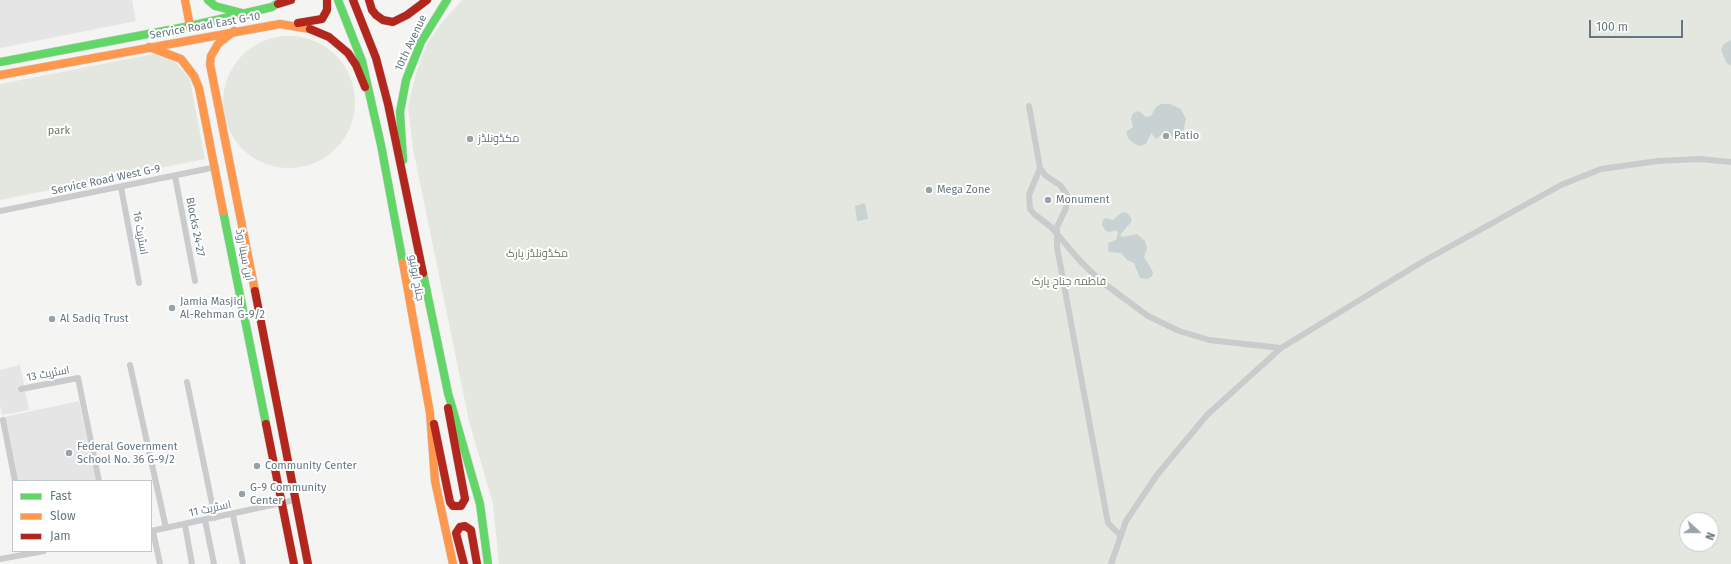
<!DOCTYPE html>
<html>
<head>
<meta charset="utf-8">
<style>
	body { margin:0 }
	#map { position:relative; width:1731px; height:564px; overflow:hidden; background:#f4f4f2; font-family:"Fira Sans",sans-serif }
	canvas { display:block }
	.legend { position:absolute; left:12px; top:480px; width:140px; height:72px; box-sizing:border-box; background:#fff; border:1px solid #c1c9cd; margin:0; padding:5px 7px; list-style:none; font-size:12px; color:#637782 }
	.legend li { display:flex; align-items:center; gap:8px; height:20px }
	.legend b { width:20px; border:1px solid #c1c9cd }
	.north { position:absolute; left:1679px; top:512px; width:40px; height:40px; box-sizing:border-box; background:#fff; border:1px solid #c1c9cd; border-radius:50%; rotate:111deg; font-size:11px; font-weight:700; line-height:16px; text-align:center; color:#637782 }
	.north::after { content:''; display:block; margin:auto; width:14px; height:18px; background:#96a3a9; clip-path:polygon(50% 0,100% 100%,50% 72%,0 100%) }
	.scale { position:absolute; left:1589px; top:20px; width:94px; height:18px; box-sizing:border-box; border:2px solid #637782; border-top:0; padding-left:5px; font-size:12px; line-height:14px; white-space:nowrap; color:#637782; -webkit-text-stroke:3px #fff; paint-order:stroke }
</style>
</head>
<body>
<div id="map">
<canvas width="1731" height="564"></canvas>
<ul class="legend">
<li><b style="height:5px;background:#63d668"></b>Fast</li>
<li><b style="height:5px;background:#ff974d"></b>Slow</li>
<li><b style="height:5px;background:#b3261e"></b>Jam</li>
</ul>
<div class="north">N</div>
<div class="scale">100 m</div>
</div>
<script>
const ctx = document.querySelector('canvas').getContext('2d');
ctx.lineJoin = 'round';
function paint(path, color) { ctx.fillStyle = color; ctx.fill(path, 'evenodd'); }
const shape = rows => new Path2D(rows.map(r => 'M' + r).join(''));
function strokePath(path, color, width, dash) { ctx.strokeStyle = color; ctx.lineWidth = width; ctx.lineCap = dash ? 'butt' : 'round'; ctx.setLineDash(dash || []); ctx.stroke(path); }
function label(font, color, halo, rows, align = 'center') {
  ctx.font = font + ' "Fira Sans",Cairo,sans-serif'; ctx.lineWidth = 4; ctx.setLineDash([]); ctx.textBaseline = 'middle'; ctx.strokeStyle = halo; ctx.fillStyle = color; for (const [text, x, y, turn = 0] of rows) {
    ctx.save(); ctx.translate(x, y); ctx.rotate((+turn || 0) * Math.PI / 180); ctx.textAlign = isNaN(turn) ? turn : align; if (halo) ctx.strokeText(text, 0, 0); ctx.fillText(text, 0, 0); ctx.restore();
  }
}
paint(shape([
	[0,0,132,0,136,21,0,48],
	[20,365,29,410,2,415,0,405,0,370],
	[79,401,96,481,13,481,13,485,0,418]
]), '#e4e5e4');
paint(shape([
	[462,0,1731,0,1731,564,499,564,493,504,469,421,413,149,408,106,417,70,427,44,443,21],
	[1687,520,1711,520,1711,544,1687,544],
	'223 102a66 66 0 1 1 132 0a66 66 0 1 1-132 0Z',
	[159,53,176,63,190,79,205,159,0,200,0,84]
]), '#e4e7e0');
paint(shape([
	[1731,40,1731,66,1726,62,1721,50,1724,44],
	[1161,104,1170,104,1181,109,1186,119,1183,132,1178,136,1174,137,1164,133,1156,139,1151,133,1146,144,1139,146,1133,143,1128,138,1126,132,1133,127,1131,119,1133,113,1139,111,1146,117,1151,116,1156,107],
	[865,203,868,219,857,221,855,206],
	[1126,212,1130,216,1132,221,1120,235,1123,237,1137,234,1145,241,1147,248,1144,257,1153,272,1152,276,1147,279,1140,278,1134,263,1127,260,1121,253,1109,252,1108,250,1108,243,1116,240,1118,233,1116,230,1109,232,1105,230,1102,225,1103,220,1106,218,1113,220,1121,213]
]), '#c8d2d3');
const fast = shape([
	[208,0,215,6,242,13],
	[338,0,362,61,381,145,403,263],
	[0,62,190,26,272,7,283,0],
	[403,160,400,112,406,80,421,42,447,0],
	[223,211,266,424],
	[423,273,448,393,480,504,488,564]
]);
const slow = shape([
	[185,0,190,26],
	[234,31,218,44,211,56,210,64,255,291],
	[149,47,181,59,194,76,199,88,223,211],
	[0,75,280,24,310,29],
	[403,263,430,413,435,481,453,564]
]);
const jam = shape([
	[353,0,376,58,388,104,423,273],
	[369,0,372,10,376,15,383,20,393,22,407,15,427,0],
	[278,4,291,0],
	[298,23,322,19,327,10,327,0],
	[310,29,329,37,348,53,356,65,365,87],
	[255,291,308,564],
	[266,424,294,564],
	[434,424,450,502,453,506,461,506,465,499,448,408],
	[464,564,456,533,460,527,465,526,471,530,477,564]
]);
strokePath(fast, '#d0d2d2', 9);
strokePath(slow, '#d0d2d2', 9);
strokePath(jam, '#d0d2d2', 9);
strokePath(shape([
	[1029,106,1040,168,1029,195,1030,209,1034,214,1051,227,1081,262,1102,282,1148,316,1179,331,1209,340,1281,348],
	[1040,168,1046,176,1060,185,1067,195,1066,208,1057,227,1057,247,1108,523,1120,535],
	[175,176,195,281],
	[121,187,139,283],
	[0,211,216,167],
	[130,365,166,528],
	[187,382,215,518],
	[21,389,78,378,99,481],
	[3,420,15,481],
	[233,515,243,564],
	[205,520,214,564],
	[185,525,192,564],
	[151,531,295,500],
	[153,531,160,564],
	[0,559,44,551],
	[1111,564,1126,521,1157,475,1207,415,1281,348,1422,262,1561,185,1601,169,1658,161,1700,159,1731,162]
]), '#cacbcc', 6);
strokePath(fast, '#63d668', 8);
strokePath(slow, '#ff974d', 8);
strokePath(jam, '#b3261e', 8);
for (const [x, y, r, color] of [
	[1166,136,4,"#96a3a9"],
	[470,139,4,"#96a3a9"],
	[929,190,4,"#96a3a9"],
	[1048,200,4,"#96a3a9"],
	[172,308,4,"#96a3a9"],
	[52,319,4,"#96a3a9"],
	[69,453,4,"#96a3a9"],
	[257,466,4,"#96a3a9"],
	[242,494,4,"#96a3a9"]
]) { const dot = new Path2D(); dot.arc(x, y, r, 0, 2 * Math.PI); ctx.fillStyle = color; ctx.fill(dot); strokePath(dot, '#fff', 1.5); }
label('11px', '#637782', '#fff', [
	["Service Road East G-10",205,26,-10],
	["10th Avenue",411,43,-65],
	["Service Road West G-9",106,180,-12],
	["Blocks 24-27",195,227,79],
	["اسٹریٹ 16",140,233,80],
	["ابن سینا روڈ",244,255,79],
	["جناح ایونیو",416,278,80],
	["اسٹریٹ 13",48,374,-11],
	["اسٹریٹ 11",210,509,-12]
]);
label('11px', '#687962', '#fff', [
	["park",59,131],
	["مکڈونلڈز پارک",537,254],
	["فاطمہ جناح پارک",1069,282]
]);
label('11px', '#637782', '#fff', [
	["Patio",1174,136],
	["مکڈونلڈز",478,139],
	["Mega Zone",937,190],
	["Monument",1056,200],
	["Jamia Masjid",180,302],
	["Al-Rehman G-9/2",180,315],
	["Al Sadiq Trust",60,319],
	["Federal Government",77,447],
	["School No. 36 G-9/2",77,460],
	["Community Center",265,466],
	["G-9 Community",250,488],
	["Center",250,501]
], 'left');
</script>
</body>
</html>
